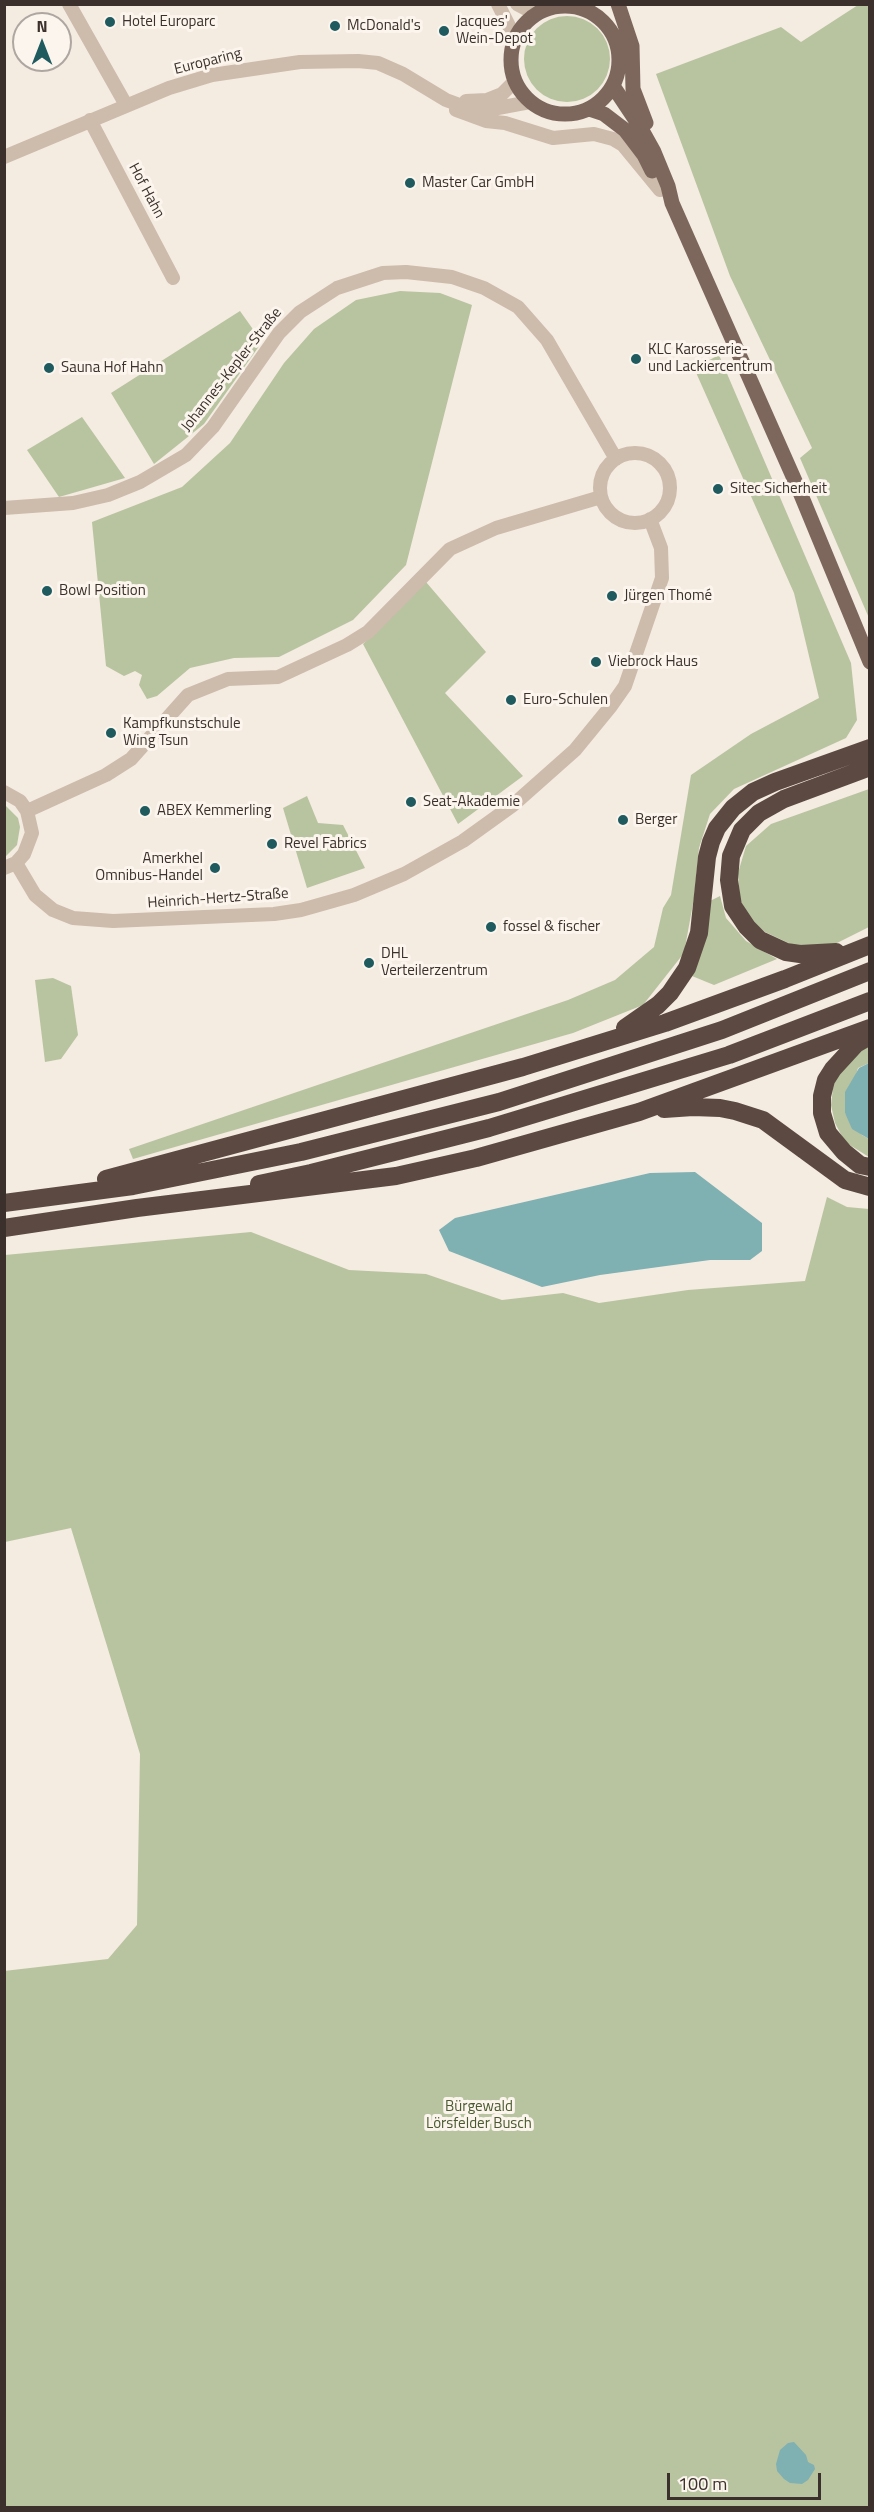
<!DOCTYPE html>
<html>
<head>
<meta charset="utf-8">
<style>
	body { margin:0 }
	#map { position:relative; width:874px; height:2512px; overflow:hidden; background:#f4ebe1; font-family:"Titillium Web",sans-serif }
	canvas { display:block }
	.frame { position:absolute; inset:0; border:6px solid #3b302b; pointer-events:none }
	.north { position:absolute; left:12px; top:12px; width:60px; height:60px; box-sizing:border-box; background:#fbf5ee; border:2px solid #aea6a0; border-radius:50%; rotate:0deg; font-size:16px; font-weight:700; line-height:24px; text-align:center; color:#3b302b }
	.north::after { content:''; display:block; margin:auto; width:21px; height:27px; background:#1f5a5e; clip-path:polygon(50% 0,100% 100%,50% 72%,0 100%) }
	.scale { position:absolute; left:667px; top:2473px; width:154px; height:27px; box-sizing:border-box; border:3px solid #3b302b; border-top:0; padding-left:8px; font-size:18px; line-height:21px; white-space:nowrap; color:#3b302b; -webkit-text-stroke:4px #fbf5ee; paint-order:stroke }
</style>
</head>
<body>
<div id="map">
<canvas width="874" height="2512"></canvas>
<div class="frame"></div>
<div class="north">N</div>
<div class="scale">100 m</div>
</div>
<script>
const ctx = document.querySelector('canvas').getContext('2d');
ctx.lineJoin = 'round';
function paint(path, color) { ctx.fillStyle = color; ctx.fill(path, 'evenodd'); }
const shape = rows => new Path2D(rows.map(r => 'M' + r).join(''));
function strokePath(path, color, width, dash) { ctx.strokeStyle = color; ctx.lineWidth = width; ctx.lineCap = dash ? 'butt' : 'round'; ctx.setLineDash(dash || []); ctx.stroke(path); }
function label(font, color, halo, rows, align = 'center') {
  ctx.font = font + ' "Titillium Web",sans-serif'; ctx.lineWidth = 6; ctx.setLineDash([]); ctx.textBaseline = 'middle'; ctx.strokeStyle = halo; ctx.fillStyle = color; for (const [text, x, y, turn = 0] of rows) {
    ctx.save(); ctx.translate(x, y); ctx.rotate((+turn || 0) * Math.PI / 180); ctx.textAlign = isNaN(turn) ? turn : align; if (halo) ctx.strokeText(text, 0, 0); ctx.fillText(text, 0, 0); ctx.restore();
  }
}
paint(shape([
	[858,5,870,5,869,618,800,458,812,448,730,276,656,74,781,27,801,42],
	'524 59a43 43 0 1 1 86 0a43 43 0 1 1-86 0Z',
	[400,291,440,293,472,305,406,565,353,620,279,657,234,658,190,668,157,696,147,699,139,685,142,675,135,671,124,676,106,666,92,522,182,487,230,443,284,363,314,329,356,300],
	[240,311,262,342,204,424,154,464,111,393],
	[719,355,851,663,857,720,846,738,734,789,710,814,699,848,694,898,684,953,643,1005,573,1033,133,1159,129,1149,568,1000,615,980,654,947,663,908,671,895,691,775,751,734,819,698,794,593,694,368],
	[82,417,125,478,59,497,27,450],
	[426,582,486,652,445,693,523,776,458,824,363,644],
	[869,789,869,927,831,946,795,946,765,932,750,919,740,900,738,873,746,846,771,824],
	[307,796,318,823,343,825,365,868,307,888,283,808],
	[5,805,18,818,20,827,17,845,5,857],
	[720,896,726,918,746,941,777,959,714,985,692,976,710,901],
	[53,978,71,986,78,1035,61,1059,45,1062,35,980],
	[869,1045,869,1063,858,1068,845,1113,862,1135,869,1139,869,1157,845,1142,835,1123,831,1105,834,1080,849,1060],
	[827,1197,847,1207,869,1209,869,2507,5,2507,4,1971,108,1959,137,1925,140,1754,71,1528,5,1542,5,1255,251,1232,349,1270,426,1274,502,1300,563,1293,599,1303,688,1290,805,1281]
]), '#b8c4a0');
paint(shape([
	[869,1063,869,1139,852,1129,845,1113,845,1092,859,1068],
	[695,1172,762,1223,762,1251,750,1260,710,1260,600,1275,542,1287,449,1251,439,1230,455,1218,650,1173],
	[794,2442,806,2455,808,2462,814,2465,815,2469,808,2480,802,2484,790,2483,784,2479,777,2471,776,2464,780,2450,788,2443]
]), '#7fb0b2');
strokePath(shape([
	[69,4,126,105],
	[498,4,515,38],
	[517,4,536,14],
	[466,101,487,100,502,94,515,81],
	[456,110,486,121,505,123,553,138,594,134,613,139,623,145,660,190],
	[90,120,173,278],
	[4,157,169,88,212,75,300,62,358,61,378,63,403,74,446,100,465,107,487,110,530,102],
	'600 488a35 35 0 1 1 70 0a35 35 0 1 1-70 0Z',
	[4,508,73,503,108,495,140,482,186,455,213,427,279,333,300,312,337,288,383,273,406,272,452,277,484,288,518,307,547,340,616,459],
	[4,792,20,801,27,811,32,833,24,854,16,863,4,868],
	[27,811,106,775,131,759,188,695,228,679,278,677,347,645,368,632,450,549,496,528,601,497],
	[16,863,35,895,53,910,73,918,113,921,274,914,301,910,354,895,404,874,463,841,513,805,575,750,611,706,625,686,662,578,661,548,650,519]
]), '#cdbbac', 14);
strokePath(shape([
	[618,4,632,46,633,89,646,123],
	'511 60a54 54 0 1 1 108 0a54 54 0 1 1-108 0Z',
	[613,86,639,125,654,152,668,186,672,203,799,490,870,662],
	[589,109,604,114,625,130,644,155,652,171]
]), '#7d675c', 15);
strokePath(shape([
	[836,952,800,954,786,952,760,940,747,927,733,906,729,880,731,856,742,830,759,813,784,799,870,767],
	[625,1028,658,1005,670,993,687,968,699,933,707,857,711,842,717,828,733,808,753,792,775,782,870,748],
	[870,1036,856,1044,833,1069,826,1080,822,1096,822,1113,828,1133,844,1152,860,1165,870,1167],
	[664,1109,693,1107,720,1108,735,1111,763,1120,845,1180,870,1187],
	[106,1179,523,1067,665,1023,785,979,870,945],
	[259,1184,311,1173,489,1128,729,1055,870,1001],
	[4,1203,133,1186,301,1152,499,1102,722,1030,870,971],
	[4,1228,137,1208,396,1176,476,1158,639,1112,870,1028]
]), '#5c4a42', 18);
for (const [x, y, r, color] of [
	[110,22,6,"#1f5a5e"],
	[335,26,6,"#1f5a5e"],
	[444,31,6,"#1f5a5e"],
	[410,183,6,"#1f5a5e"],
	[636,359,6,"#1f5a5e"],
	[49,368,6,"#1f5a5e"],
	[718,489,6,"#1f5a5e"],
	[47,591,6,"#1f5a5e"],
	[612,596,6,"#1f5a5e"],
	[596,662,6,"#1f5a5e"],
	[511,700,6,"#1f5a5e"],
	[111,733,6,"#1f5a5e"],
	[411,802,6,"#1f5a5e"],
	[145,811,6,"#1f5a5e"],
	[623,820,6,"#1f5a5e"],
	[272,844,6,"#1f5a5e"],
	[215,868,6,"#1f5a5e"],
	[491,927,6,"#1f5a5e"],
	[369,963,6,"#1f5a5e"]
]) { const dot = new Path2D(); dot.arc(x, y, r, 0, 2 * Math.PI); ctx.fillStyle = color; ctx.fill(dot); strokePath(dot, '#fbf5ee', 2); }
label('15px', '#3b302b', '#fbf5ee', [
	["Hotel Europarc",122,22],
	["Jacques'",456,22],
	["Wein-Depot",456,39],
	["McDonald's",347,26],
	["Master Car GmbH",422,183],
	["KLC Karosserie-",648,350],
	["und Lackiercentrum",648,367],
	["Sauna Hof Hahn",61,368],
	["Sitec Sicherheit",730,489],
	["Bowl Position",59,591],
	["Jürgen Thomé",624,596],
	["Viebrock Haus",608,662],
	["Euro-Schulen",523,700],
	["Kampfkunstschule",123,724],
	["Wing Tsun",123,741],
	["Seat-Akademie",423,802],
	["ABEX Kemmerling",157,811],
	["Berger",635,820],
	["Revel Fabrics",284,844],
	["Amerkhel",203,859,"right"],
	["Omnibus-Handel",203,876,"right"],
	["fossel & fischer",503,927],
	["DHL",381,954],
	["Verteilerzentrum",381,971]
], 'left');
label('15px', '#3b302b', '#fbf5ee', [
	["Europaring",208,62,-14],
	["Hof Hahn",146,191,62],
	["Johannes-Kepler-Straße",232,370,-52],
	["Heinrich-Hertz-Straße",218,899,-4]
]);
label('15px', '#4a5a2e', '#fbf5ee', [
	["Bürgewald",479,2107],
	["Lörsfelder Busch",479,2124]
]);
</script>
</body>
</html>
